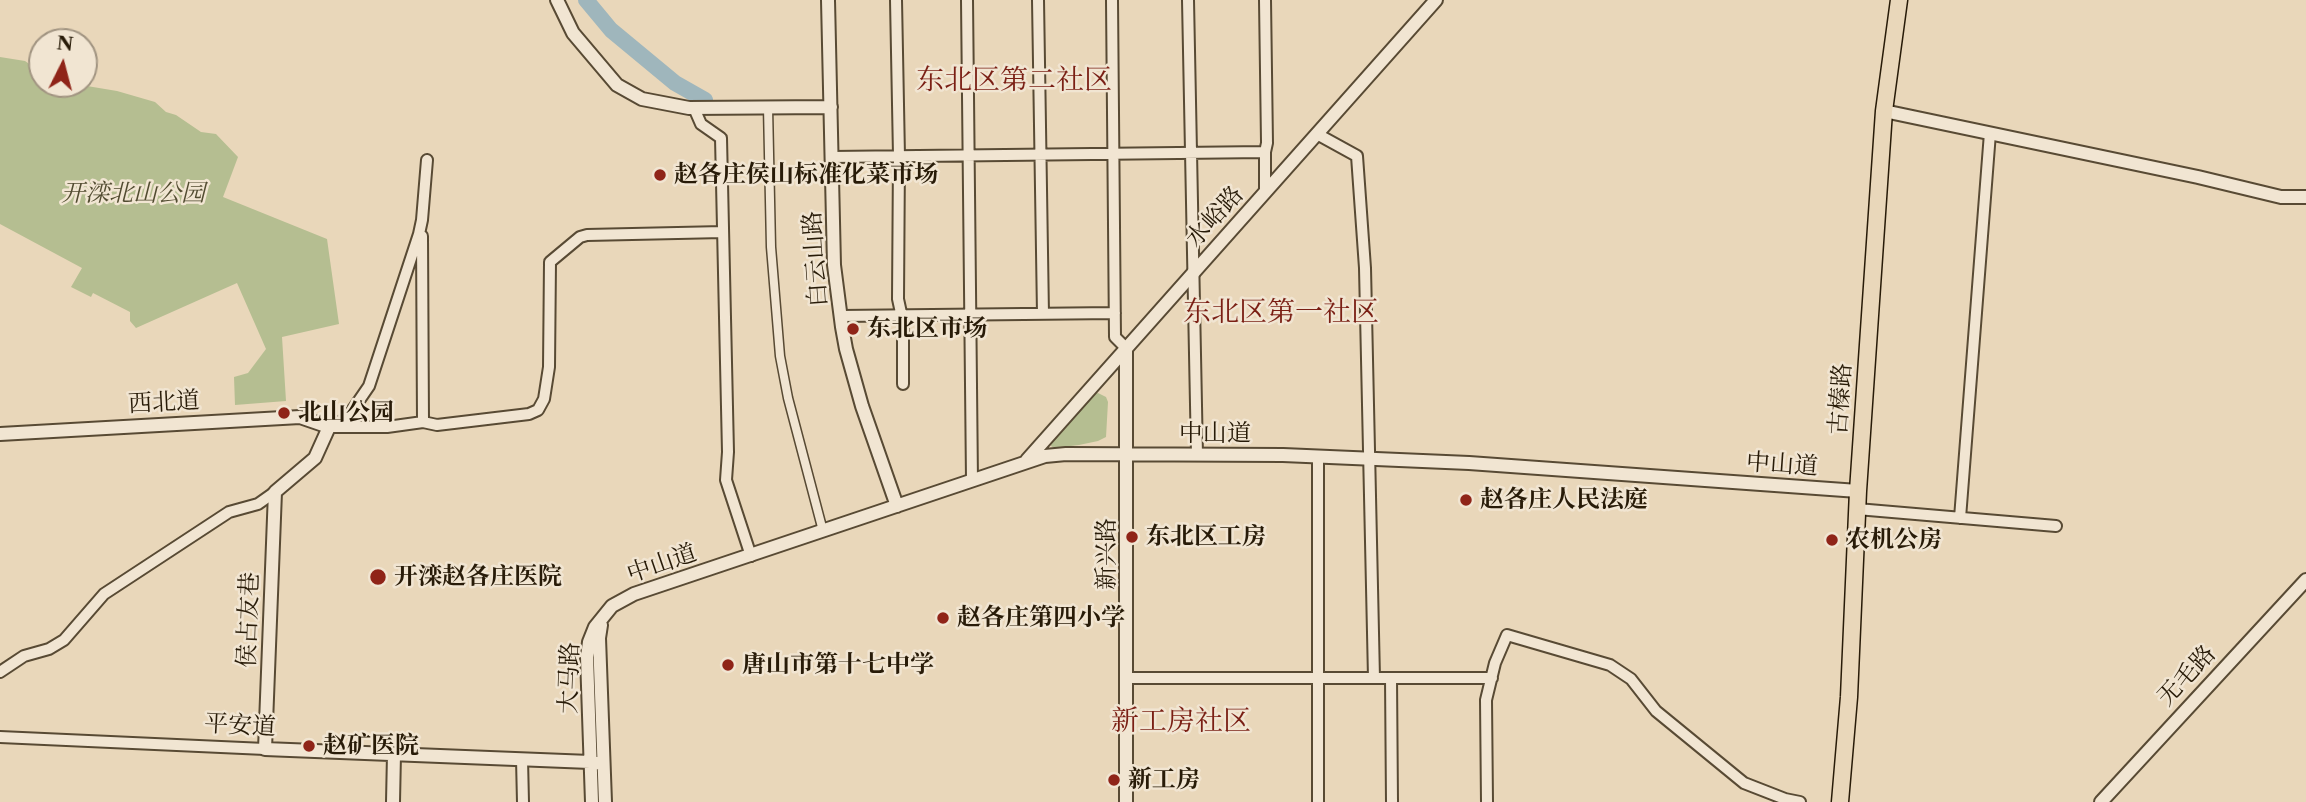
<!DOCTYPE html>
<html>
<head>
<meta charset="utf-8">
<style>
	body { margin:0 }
	#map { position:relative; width:2306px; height:802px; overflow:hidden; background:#e9d7ba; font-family:"Libre Caslon Text",serif }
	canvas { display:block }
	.north { position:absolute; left:28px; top:28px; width:70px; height:70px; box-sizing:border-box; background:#f1e5d2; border:2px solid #a19481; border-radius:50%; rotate:6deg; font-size:19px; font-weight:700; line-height:28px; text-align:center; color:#281b08 }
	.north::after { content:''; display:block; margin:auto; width:24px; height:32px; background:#8f2418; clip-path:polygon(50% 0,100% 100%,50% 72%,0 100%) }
</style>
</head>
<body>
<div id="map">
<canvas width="2306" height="802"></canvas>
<div class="north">N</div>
</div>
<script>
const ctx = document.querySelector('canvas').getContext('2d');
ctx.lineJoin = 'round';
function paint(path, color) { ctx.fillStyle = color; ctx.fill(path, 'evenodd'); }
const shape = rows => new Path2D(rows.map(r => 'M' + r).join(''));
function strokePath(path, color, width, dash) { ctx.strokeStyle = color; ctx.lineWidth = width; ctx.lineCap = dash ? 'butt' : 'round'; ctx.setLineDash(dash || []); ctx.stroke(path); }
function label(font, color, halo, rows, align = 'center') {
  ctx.font = font + ' "Libre Caslon Text","Noto Serif SC",serif'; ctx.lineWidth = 5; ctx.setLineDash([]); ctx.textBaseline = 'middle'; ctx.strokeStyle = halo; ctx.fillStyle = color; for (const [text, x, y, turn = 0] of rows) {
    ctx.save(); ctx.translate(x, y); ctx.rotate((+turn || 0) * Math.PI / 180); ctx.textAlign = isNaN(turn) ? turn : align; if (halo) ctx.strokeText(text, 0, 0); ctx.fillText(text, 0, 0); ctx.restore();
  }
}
paint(shape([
	[0,57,25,61,42,73,42,84,75,84,117,91,155,102,166,112,176,115,201,132,216,134,238,157,223,197,327,239,339,324,282,337,286,401,235,405,234,377,248,373,266,349,237,283,136,328,130,321,130,312,93,293,91,297,71,287,82,268,0,224],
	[1098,393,1106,397,1108,402,1106,437,1098,441,1079,445,1054,448,1051,446,1050,443,1093,394]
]), '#b5be91');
strokePath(shape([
	[586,0,611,30,675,83,705,100]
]), '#9fb6bc', 16);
const pedestrian = shape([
	[768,107,771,247,780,356,788,398,823,531]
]);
const minor = shape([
	[896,0,899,156,898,299,903,322,903,384],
	[967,0,972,480],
	[1038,0,1043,314],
	[1112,0,1115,337,1126,348],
	[1188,0,1197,455],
	[694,108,701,124,721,138,728,452,726,480,751,556],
	[1317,134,1357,156,1365,268,1374,678],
	[1265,152,1267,143,1265,0],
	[832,157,1265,152,1265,192],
	[422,236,423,422],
	[841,316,1115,313],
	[332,426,347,418,369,386,419,234,422,220,427,160],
	[329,427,387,427,423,422,437,425,529,414,538,410,544,399,549,367,550,262,580,237,587,235,723,232],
	[1857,509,2056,526],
	[1960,518,1990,133],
	[0,672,24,656,49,649,64,640,104,594,229,512,258,504,275,492],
	[1128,678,1492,678],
	[1391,678,1392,802],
	[0,737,265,749],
	[522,759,523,802],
	[1318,802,1318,456],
	[1487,802,1486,700,1495,663,1507,635,1610,665,1631,679,1656,711,1744,783,1785,799,1800,802]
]);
const tertiary = shape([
	[557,0,573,33,617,85,642,99,689,108,831,107],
	[828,0,834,265,842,327,846,349,862,406,897,506],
	[1884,111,2198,177,2281,197,2306,197],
	[0,434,300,417,329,427,315,458,275,492,265,749,590,762,603,764],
	[1027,460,1436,0],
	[601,625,599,638,605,802],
	[393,802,394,754],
	[592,802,587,657,589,642,595,627,612,606,634,594,1045,456,1066,454,1283,455,1469,463,1858,491],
	[1126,802,1126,348],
	[2101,802,2306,580]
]);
const primary = shape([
	[1840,802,1849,697,1858,491,1884,111,1899,0]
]);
strokePath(pedestrian, '#584a34', 11);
strokePath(minor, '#584a34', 14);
strokePath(tertiary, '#584a34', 16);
strokePath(primary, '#281b08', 19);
strokePath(pedestrian, '#f1e5d2', 8);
strokePath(minor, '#f1e5d2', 10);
strokePath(tertiary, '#f1e5d2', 12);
strokePath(primary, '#e9d7ba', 16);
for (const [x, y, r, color] of [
	[660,175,7,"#8f2418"],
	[853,329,7,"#8f2418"],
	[284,413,7,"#8f2418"],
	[1466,500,7,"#8f2418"],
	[1132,537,7,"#8f2418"],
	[1832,540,7,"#8f2418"],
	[378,577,9,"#8f2418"],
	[943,618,7,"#8f2418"],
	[728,665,7,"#8f2418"],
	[309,746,7,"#8f2418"],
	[1114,780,7,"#8f2418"]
]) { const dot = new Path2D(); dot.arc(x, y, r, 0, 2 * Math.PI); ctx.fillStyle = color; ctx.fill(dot); strokePath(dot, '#f1e5d2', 2.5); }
label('bold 24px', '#281b08', '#f1e5d2', [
	["赵各庄侯山标准化菜市场",674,175],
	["东北区市场",867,329],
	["北山公园",298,413],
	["赵各庄人民法庭",1480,500],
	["东北区工房",1146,537],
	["农机公房",1846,540],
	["开滦赵各庄医院",394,577],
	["赵各庄第四小学",957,618],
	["唐山市第十七中学",742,665],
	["赵矿医院",323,746],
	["新工房",1128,780]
], 'left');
label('italic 24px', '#524c31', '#f1e5d2', [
	["开滦北山公园",133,194]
]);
label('24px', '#281b08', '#f1e5d2', [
	["水峪路",1215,217,-48],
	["白云山路",816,259,-94],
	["古榛路",1841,399,-86],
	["西北道",164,403,-3],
	["中山道",1215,434],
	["中山道",1782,465,4],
	["新兴路",1107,554,-90],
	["中山道",662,564,-19],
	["侯占友巷",249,620,-88],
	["无毛路",2187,676,-47],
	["大马路",570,678,-88],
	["平安道",240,726,3]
]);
label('28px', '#7a1f14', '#f1e5d2', [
	["东北区第二社区",1014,81],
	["东北区第一社区",1281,313],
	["新工房社区",1181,722]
]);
</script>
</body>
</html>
